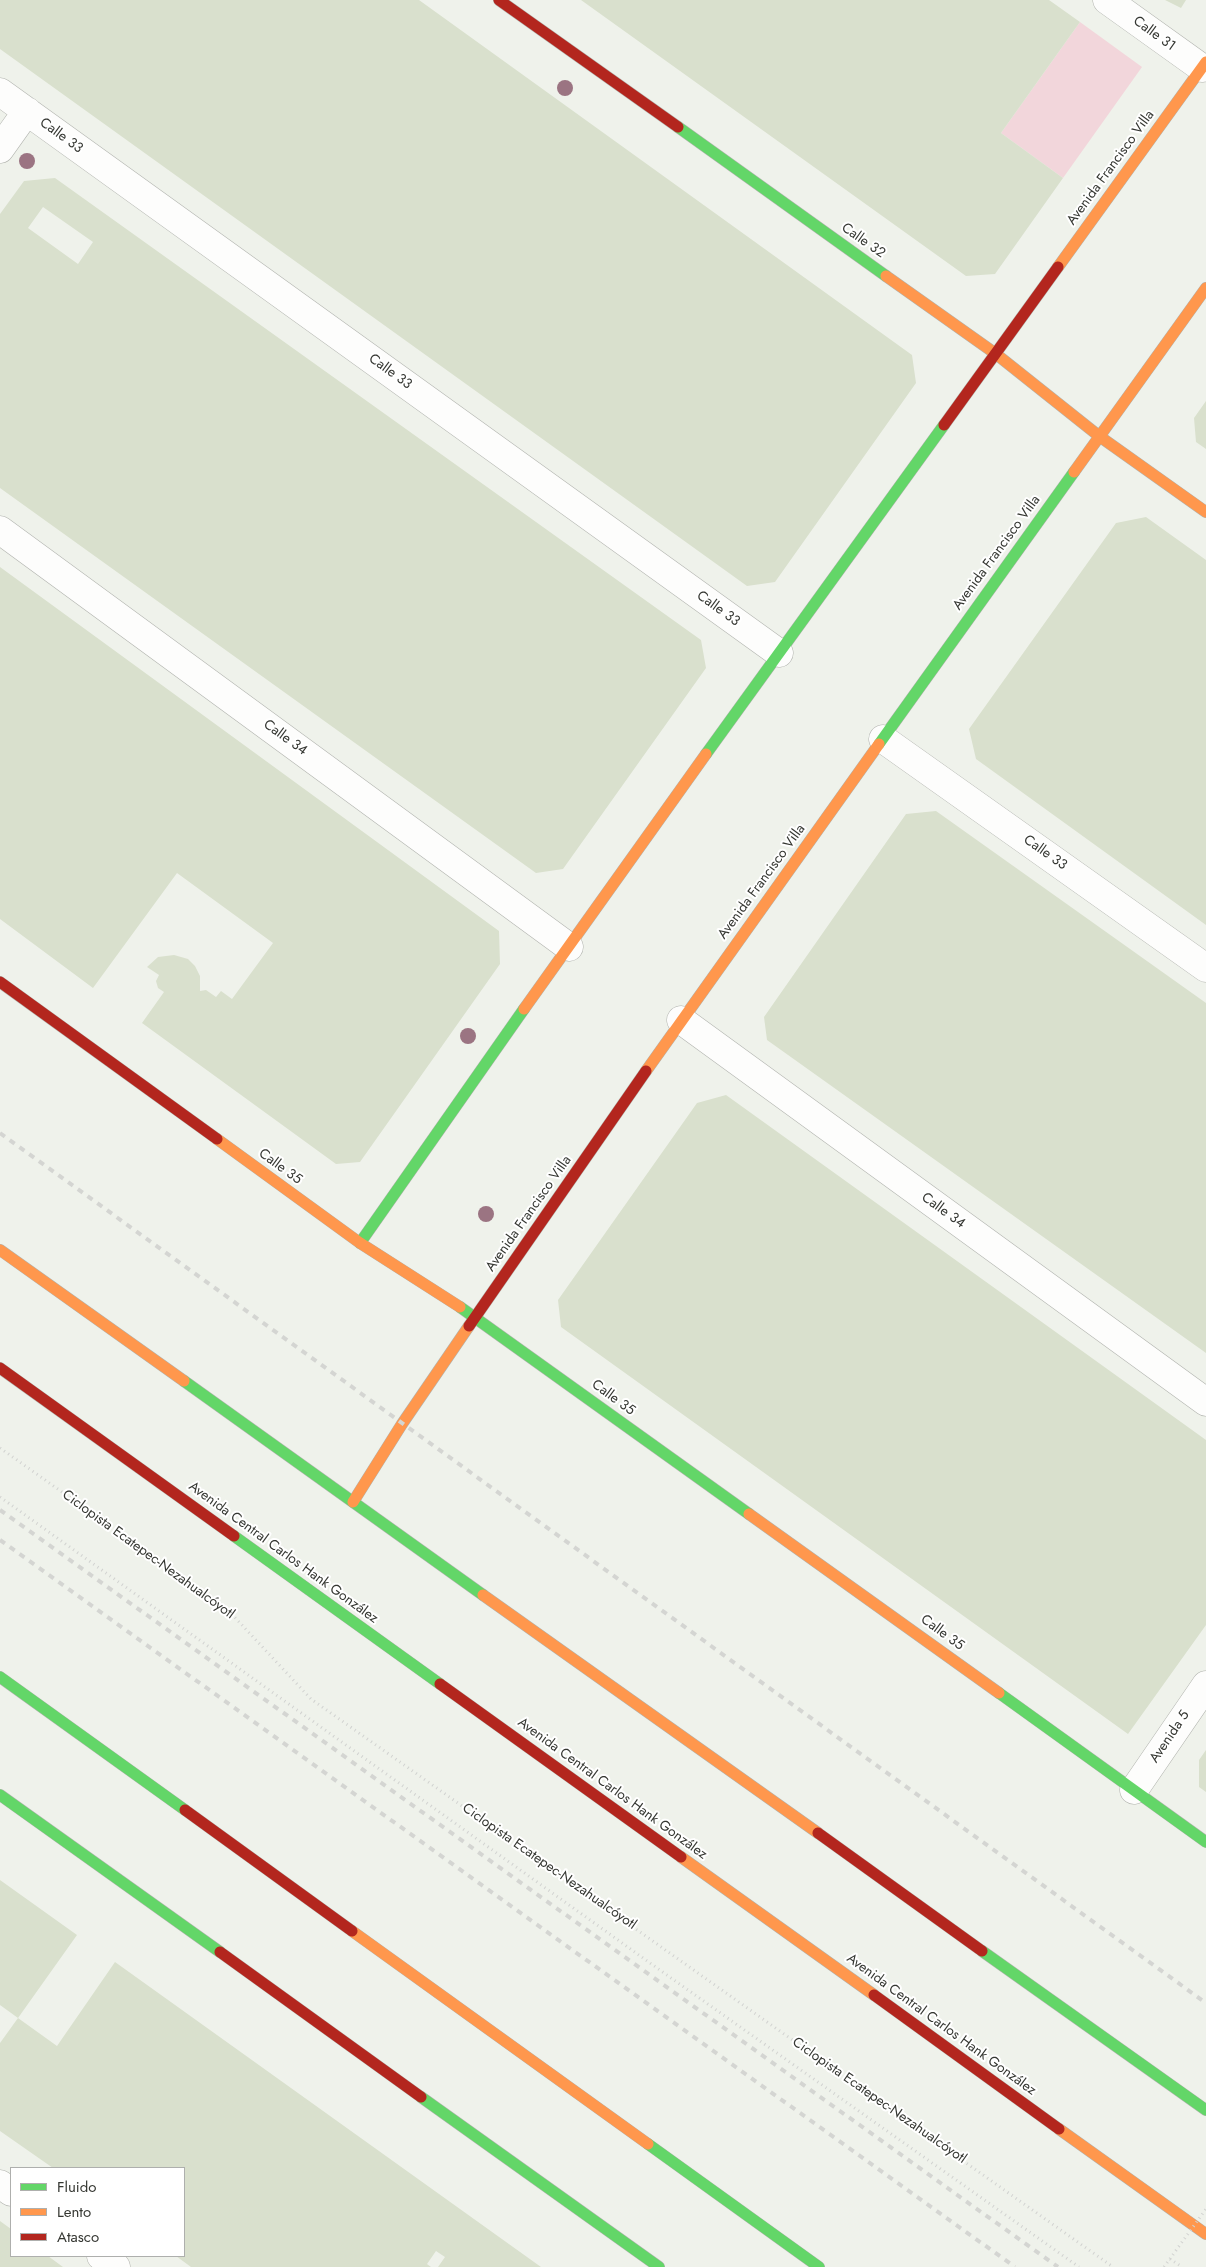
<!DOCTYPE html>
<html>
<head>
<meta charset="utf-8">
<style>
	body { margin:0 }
	#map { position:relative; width:1206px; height:2267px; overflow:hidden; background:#eff2eb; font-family:Jost,sans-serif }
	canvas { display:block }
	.legend { position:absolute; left:10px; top:2167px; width:175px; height:90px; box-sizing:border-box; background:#fff; border:1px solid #aeafad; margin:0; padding:6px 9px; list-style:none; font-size:15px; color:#353732 }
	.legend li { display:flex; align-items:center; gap:10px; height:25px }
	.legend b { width:25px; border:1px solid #aeafad }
</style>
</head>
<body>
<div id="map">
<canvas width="1206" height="2267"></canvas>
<ul class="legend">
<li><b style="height:6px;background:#63d668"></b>Fluido</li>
<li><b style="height:6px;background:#ff974d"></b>Lento</li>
<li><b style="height:6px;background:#b3261e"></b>Atasco</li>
</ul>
</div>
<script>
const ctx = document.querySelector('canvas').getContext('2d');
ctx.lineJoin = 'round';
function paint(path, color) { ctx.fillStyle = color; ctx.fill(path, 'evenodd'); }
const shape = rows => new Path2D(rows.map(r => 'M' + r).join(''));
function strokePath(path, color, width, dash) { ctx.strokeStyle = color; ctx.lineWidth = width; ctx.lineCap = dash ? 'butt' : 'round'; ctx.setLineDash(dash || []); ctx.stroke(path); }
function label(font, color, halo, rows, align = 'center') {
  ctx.font = font + ' Jost,sans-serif'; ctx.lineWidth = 4; ctx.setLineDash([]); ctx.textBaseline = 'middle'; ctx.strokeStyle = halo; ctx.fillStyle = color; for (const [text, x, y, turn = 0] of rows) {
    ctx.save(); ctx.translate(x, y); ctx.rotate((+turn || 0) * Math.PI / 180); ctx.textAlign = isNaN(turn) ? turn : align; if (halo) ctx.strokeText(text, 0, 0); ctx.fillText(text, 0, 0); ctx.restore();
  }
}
paint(shape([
	[1080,22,1142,67,1063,178,1001,133]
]), '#f2d6db');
paint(shape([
	[0,0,419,0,912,355,916,383,775,582,747,586,0,49],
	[581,0,1049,0,1080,22,1001,133,1063,178,995,274,966,276],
	[1165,0,1186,0,1181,8],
	[55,178,701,640,706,668,563,869,536,873,0,488,0,214,24,181],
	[43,207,93,242,78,264,28,228],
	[1206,401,1206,449,1196,442,1194,418],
	[1146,517,1206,560,1206,925,976,759,969,729,1116,523],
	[0,567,499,931,500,964,360,1162,336,1164,142,1023,164,992,158,988,156,981,159,975,147,967,158,957,174,955,188,959,195,966,200,976,200,991,206,990,216,997,221,991,232,999,273,943,177,873,93,988,0,919],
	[936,811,1206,1003,1206,1353,767,1040,764,1017,906,814],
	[726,1095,1206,1440,1206,1625,1128,1734,561,1327,558,1300,697,1103],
	[1206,1750,1206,1792,1199,1787,1199,1760],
	[0,1880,77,1935,18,2018,57,2046,115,1962,541,2267,438,2267,445,2257,436,2251,427,2264,431,2267,191,2267,176,2256,184,2256,184,2168,53,2168,0,2131,0,2043,18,2018,0,2005],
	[0,2221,11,2229,11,2256,48,2256,63,2267,0,2267]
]), '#d9e0cd');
const street = shape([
	[1107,0,1202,68],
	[0,92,779,653],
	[0,149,27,111],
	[0,530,569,947],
	[883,739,1206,968],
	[681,1020,1206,1402],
	[1134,1790,1206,1685],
	[0,2184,11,2192],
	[101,2256,116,2267]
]);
const fast = shape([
	[678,127,886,276],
	[879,744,1074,472],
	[706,754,944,425],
	[360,1243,524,1009],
	[460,1307,749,1514],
	[184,1381,483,1595],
	[234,1536,440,1684],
	[0,1677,185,1810],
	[999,1693,1206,1842],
	[0,1795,220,1952],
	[982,1951,1206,2110],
	[421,2097,659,2267],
	[648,2144,819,2267]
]);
const slow = shape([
	[1058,267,1206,62],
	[886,276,996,354,1099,436,1206,512],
	[1074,472,1206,288],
	[524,1009,706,754],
	[646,1071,879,744],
	[217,1139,360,1243,460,1307],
	[0,1250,184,1381],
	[353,1502,402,1424,469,1326],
	[749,1514,999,1693],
	[483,1595,818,1833],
	[681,1857,874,1995],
	[352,1931,648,2144],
	[1059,2129,1206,2234]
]);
const jam = shape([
	[499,0,678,127],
	[944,425,1058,267],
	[0,982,217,1139],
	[469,1326,646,1071],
	[0,1368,234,1536],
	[440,1684,681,1857],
	[185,1810,352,1931],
	[818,1833,982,1951],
	[220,1952,421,2097],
	[874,1995,1059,2129]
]);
strokePath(street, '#b1b3ae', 29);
strokePath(fast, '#b1b3ae', 12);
strokePath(slow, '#b1b3ae', 12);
strokePath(jam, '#b1b3ae', 12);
strokePath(shape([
	[0,1448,227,1609,311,1699,1113,2267],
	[0,1497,657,1968,1079,2267],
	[1170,2259,1182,2267]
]), '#d1d2d0', 3, [1, 4]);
strokePath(street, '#fdfdfc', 28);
strokePath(fast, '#63d668', 11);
strokePath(slow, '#ff974d', 11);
strokePath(jam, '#b3261e', 11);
strokePath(shape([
	[0,1133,1206,2003],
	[0,1510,1058,2267],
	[0,1540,1015,2267]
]), '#d4d5d2', 4, [6, 6]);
strokePath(shape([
	[1164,2267,1206,2209]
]), '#d1d2d0', 3, [1, 4]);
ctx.fillStyle = '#9b7482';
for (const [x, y] of [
	[565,88],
	[27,161],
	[468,1036],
	[486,1214]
]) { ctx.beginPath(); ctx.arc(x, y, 8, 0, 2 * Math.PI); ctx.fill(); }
label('14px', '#353732', '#fff', [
	["Calle 31",1154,34,36],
	["Calle 33",61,136,36],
	["Avenida Francisco Villa",1111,168,-54],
	["Calle 32",863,241,35],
	["Calle 33",390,372,36],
	["Avenida Francisco Villa",997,553,-54],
	["Calle 33",718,609,36],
	["Calle 34",285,738,36],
	["Calle 33",1045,853,35],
	["Avenida Francisco Villa",762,882,-54],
	["Calle 35",280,1167,36],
	["Calle 34",943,1211,36],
	["Avenida Francisco Villa",529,1214,-55],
	["Calle 35",613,1398,36],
	["Avenida Central Carlos Hank González",283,1553,36],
	["Ciclopista Ecatepec-Nezahualcóyotl",148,1555,36],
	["Calle 35",942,1633,36],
	["Avenida 5",1170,1737,-56],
	["Avenida Central Carlos Hank González",612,1789,36],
	["Ciclopista Ecatepec-Nezahualcóyotl",549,1867,35],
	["Avenida Central Carlos Hank González",941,2025,36],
	["Ciclopista Ecatepec-Nezahualcóyotl",879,2101,35]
]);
</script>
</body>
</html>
